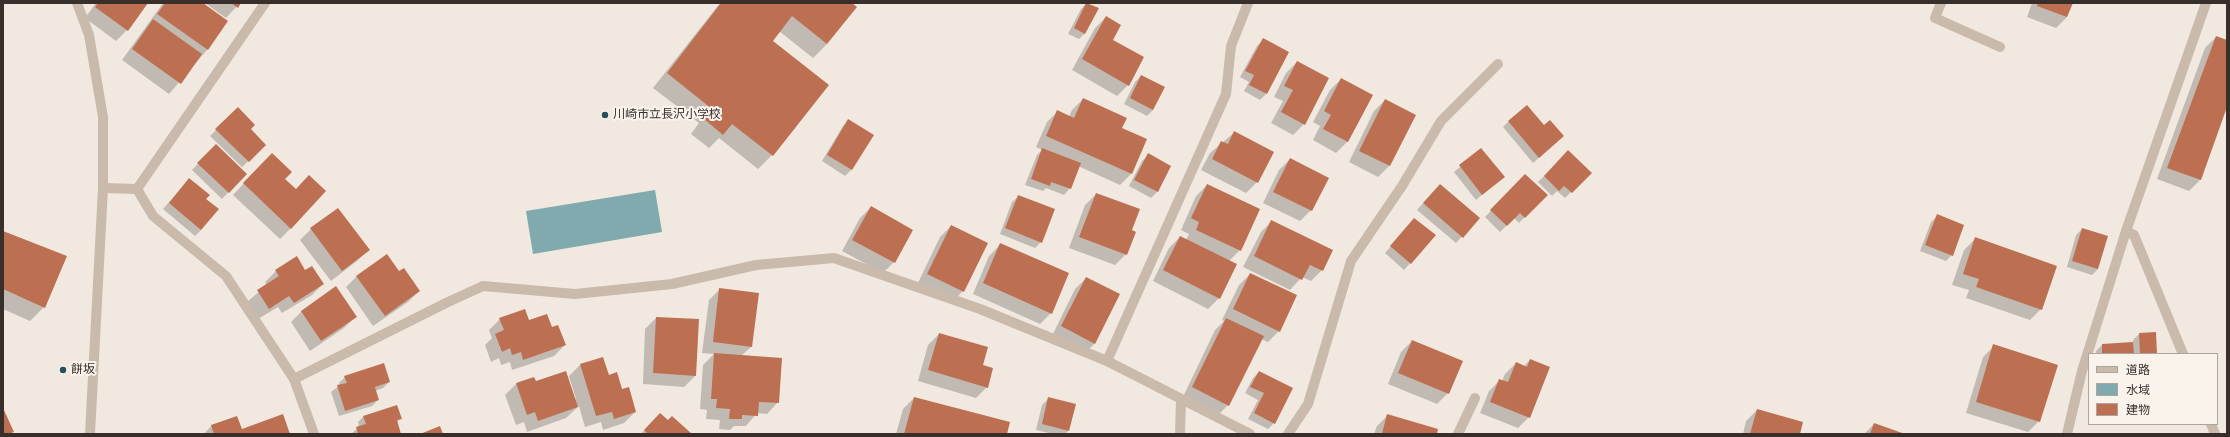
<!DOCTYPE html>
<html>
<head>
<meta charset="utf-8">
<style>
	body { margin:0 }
	#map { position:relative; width:2230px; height:437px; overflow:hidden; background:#f1e9e0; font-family:"Space Grotesk","Noto Sans JP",sans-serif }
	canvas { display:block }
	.frame { position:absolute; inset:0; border:4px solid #382f2a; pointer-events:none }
	.legend { position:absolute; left:2088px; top:353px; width:130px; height:72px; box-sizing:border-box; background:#f9f3ec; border:1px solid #aca59e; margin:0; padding:5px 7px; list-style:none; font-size:12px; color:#382f2a }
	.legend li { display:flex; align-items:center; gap:8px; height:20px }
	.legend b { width:20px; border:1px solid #aca59e }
</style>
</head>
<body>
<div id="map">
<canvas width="2230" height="437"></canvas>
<div class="frame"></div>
<ul class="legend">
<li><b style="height:5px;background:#c9baac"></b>道路</li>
<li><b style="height:11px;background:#80aaad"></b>水域</li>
<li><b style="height:11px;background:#bd6f51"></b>建物</li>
</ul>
</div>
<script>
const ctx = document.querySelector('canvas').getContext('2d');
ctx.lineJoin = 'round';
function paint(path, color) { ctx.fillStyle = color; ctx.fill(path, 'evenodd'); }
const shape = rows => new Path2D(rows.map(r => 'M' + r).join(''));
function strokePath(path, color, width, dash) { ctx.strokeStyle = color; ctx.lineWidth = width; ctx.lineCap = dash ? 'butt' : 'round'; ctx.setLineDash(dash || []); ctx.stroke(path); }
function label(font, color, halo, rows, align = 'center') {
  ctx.font = font + ' "Space Grotesk","Noto Sans JP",sans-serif'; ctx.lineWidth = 4; ctx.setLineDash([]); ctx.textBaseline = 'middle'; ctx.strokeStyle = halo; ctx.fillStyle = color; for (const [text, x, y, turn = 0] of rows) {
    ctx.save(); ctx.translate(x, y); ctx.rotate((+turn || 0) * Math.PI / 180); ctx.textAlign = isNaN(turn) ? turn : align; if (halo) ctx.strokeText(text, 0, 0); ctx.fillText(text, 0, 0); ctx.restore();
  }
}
paint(shape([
	[655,190,662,232,533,254,526,211]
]), '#80aaad');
paint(shape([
	[96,3,146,3,127,30,116,41,85,18],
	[163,3,201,3,227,21,207,50,169,94,122,60],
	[205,3,240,3,226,18],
	[720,3,850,3,827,44,813,58,779,31,771,41,772,155,758,169,719,138,709,148,691,134,699,123,653,88],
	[1087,3,1098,8,1085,33,1079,39,1068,34,1081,9],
	[2032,3,2072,3,2067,17,2056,28,2027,17],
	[1106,17,1112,40,1128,85,1117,96,1072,70,1095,28],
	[2216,37,2227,41,2227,104,2200,180,2189,191,2157,179,2205,48],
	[1263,40,1288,53,1266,94,1260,100,1244,91,1249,82,1240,77,1257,46],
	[1297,62,1304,124,1293,135,1271,123,1283,101,1274,97,1286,73],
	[1141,76,1153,110,1147,116,1124,104,1135,82],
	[1341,79,1371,96,1347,142,1336,153,1313,140,1320,126,1313,122,1330,90],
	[1083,99,1121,129,1131,174,1120,185,1078,166,1070,188,1064,195,1046,188,1043,191,1025,185,1037,155,1042,150,1036,147,1047,122,1058,111,1069,117,1072,110],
	[1385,100,1415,115,1389,166,1378,177,1349,162,1374,111],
	[238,108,250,129,265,145,242,167,210,136],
	[849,120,872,135,851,170,845,176,822,161,843,126],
	[1509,121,1557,142,1533,163,1503,127],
	[1235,132,1257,182,1246,193,1201,170,1210,153],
	[216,145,246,174,222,199,192,170],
	[1481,149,1503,177,1476,200,1454,172],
	[1568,152,1590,173,1565,198,1557,191,1552,196,1538,182],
	[1148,155,1170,166,1157,192,1151,198,1129,186,1142,161],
	[1290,159,1311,210,1300,221,1263,203,1279,170],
	[261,165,284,179,296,190,291,228,280,239,233,195],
	[1525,175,1546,195,1519,223,1514,218,1500,232,1485,217],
	[1207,185,1240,250,1229,261,1219,298,1208,309,1153,281,1169,248,1180,237,1186,240,1189,234,1181,230,1196,196],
	[183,186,205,199,201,230,195,236,163,209],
	[1434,191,1479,218,1456,243,1417,210],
	[1096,194,1130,231,1126,254,1115,265,1069,248,1085,205],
	[1019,196,1041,242,1035,248,1000,234,1012,202],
	[871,207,894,262,883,273,842,251,860,218],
	[1937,216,1952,255,1946,261,1920,251,1931,222],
	[1414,219,1434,236,1404,270,1385,253],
	[1272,221,1322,270,1311,281,1302,277,1290,290,1243,267,1261,232],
	[951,226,963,291,952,302,917,285,940,237],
	[311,229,368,250,357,261,331,281,300,240],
	[2082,229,2098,269,2092,275,2067,267,2076,235],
	[3,232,44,307,30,321,3,309],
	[1975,239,2041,309,2030,320,1966,298,1969,290,1952,285,1964,250],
	[1000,245,1051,313,1040,324,973,294,989,256],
	[276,271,305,272,323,284,312,295,282,313,278,307,258,319,247,302,267,285,265,282],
	[399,272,419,291,408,302,373,326,346,287,357,276],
	[1250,274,1279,331,1268,342,1261,339,1228,405,1217,416,1182,399,1215,330,1224,321,1222,320,1239,285],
	[1086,278,1095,343,1084,354,1051,338,1075,289],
	[720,289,751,347,741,356,778,402,767,414,757,413,746,426,734,426,730,430,719,429,720,420,706,419,707,410,700,409,703,365,714,354,702,353,709,300],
	[302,311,355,317,344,328,310,351,291,322],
	[656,318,695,376,684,387,643,384,645,329],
	[500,319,528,321,551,328,565,345,554,356,512,370,510,362,501,365,499,358,491,362,485,345,492,338,489,330],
	[939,334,982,366,987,387,976,398,918,381,928,345],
	[2139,334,2156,354,2096,354,2096,351,2102,345,2133,343,2133,340],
	[1412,341,1448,393,1437,404,1388,384,1401,352],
	[1994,346,2039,421,2028,432,1966,413,1983,357],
	[1530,360,1529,417,1518,428,1480,413,1489,391,1500,380,1502,381,1505,374,1516,363,1524,366],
	[580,365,608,376,622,391,635,412,624,423,603,430,601,422,585,427,579,406,566,418,527,432,524,422,516,425,505,395,516,384,534,378,535,382,575,399,576,399,569,376],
	[1259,372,1274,423,1268,429,1248,419,1258,400,1245,393,1253,378],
	[345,377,389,382,383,388,375,391,378,400,372,406,339,416,331,392,340,385,339,383],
	[914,398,1006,434,896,434,903,409],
	[1048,399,1069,430,1065,434,1053,434,1036,430,1042,405],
	[1757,410,1799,434,1743,434,1746,421],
	[1388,415,1436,434,1374,434,1377,426],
	[364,416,400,419,397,422,400,434,351,434,359,427,358,422],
	[668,422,690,434,641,434,649,425],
	[1874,424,1902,434,1864,434],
	[211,426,242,430,289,434,204,434]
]), '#0003');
paint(shape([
	[98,3,148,3,128,31,95,7],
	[165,3,203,3,228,21,208,50,157,14],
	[231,3,241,3,238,8],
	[721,3,852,3,857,7,827,44,792,16,773,41,829,85,773,156,732,124,723,135,704,119,712,109,667,73],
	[1086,3,1099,8,1085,34,1074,28],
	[2038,3,2073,3,2067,17,2037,6],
	[1106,16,1121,25,1113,40,1144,57,1129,86,1082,59],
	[153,19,202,54,181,84,132,49],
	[2216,36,2227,40,2227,107,2201,180,2167,168],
	[1263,38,1289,52,1267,94,1249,85,1254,75,1245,71],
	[1297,61,1329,78,1305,125,1281,112,1293,90,1284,86],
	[1141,75,1165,87,1153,110,1130,98],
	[1341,78,1373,95,1348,142,1323,129,1331,115,1324,111],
	[1083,98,1127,118,1122,128,1147,139,1132,174,1046,136,1057,110,1074,118],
	[1385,99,1416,115,1390,166,1359,151],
	[1527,105,1544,125,1550,120,1564,136,1539,158,1508,121],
	[238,107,255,125,251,129,266,145,249,162,215,129],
	[848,119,874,135,852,170,827,155],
	[1234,131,1274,152,1258,183,1212,159,1221,141,1228,144],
	[216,144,247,174,229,193,197,163],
	[1042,148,1081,163,1071,189,1051,182,1050,186,1031,179],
	[1481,148,1505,177,1482,195,1459,165],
	[1568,150,1592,173,1572,193,1564,186,1559,191,1544,176],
	[272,153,292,172,285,179,296,189,309,175,326,191,291,229,243,183],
	[1148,153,1171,166,1158,192,1134,180],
	[1290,158,1329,178,1312,211,1273,192],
	[1525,174,1548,195,1525,218,1520,213,1507,226,1490,210],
	[189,178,210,195,206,199,219,209,201,230,169,203],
	[1207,184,1260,209,1241,251,1196,230,1199,222,1191,218],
	[1440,184,1480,218,1463,238,1423,203],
	[1096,193,1140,209,1132,230,1136,232,1127,255,1079,237],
	[1018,195,1055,209,1042,243,1005,228],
	[871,206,913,230,895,263,852,240],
	[338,208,370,250,342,271,310,228],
	[1937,214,1964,225,1953,256,1925,245],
	[1414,218,1436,235,1411,264,1390,246],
	[1271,220,1333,250,1323,271,1310,265,1302,280,1254,256],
	[951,225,988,243,964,292,927,274],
	[2082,228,2108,236,2098,269,2072,261],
	[3,231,67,256,45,308,3,289],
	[1180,236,1237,264,1220,299,1163,270],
	[1975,237,2057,266,2042,310,1976,287,1979,279,1963,274],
	[1000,243,1069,273,1052,314,983,283],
	[387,254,399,271,404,268,420,291,385,316,356,276],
	[297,256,305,270,312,266,324,284,294,303,289,296,269,309,257,290,279,276,275,270],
	[1250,273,1297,295,1280,332,1233,309],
	[1086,277,1120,294,1095,344,1061,326],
	[336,286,357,317,321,341,301,311],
	[719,288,759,293,752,347,713,342],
	[525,309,529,320,547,314,552,327,558,325,566,345,523,360,521,352,512,355,510,348,502,352,495,334,504,330,499,318],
	[656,317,699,319,696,376,653,373],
	[1226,318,1264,336,1229,406,1192,387],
	[2156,332,2157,354,2140,354,2139,333],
	[939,333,988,347,983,365,993,368,988,388,928,370],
	[1412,340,1463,361,1449,394,1398,373],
	[2133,342,2134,354,2102,354,2102,344],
	[1993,344,2058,365,2040,422,1976,402],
	[714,353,782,358,779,403,759,402,758,416,742,415,742,419,729,419,730,409,716,408,717,399,711,399],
	[603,357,609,375,617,372,622,389,629,387,636,412,614,419,612,412,596,416,580,364],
	[1530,359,1550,367,1530,418,1490,402,1499,379,1508,382,1516,362,1527,367],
	[384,363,390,382,375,387,379,400,345,411,337,385,347,383,344,376],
	[566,371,578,407,538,421,535,412,527,415,516,383,534,377,536,381],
	[1259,371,1293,388,1275,424,1254,413,1264,393,1250,387],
	[914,397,1010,422,1007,434,904,434],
	[1048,397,1076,404,1069,431,1042,424],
	[397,405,402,419,397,420,401,434,358,434,356,427,366,424,363,416],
	[3,408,14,432,9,434,3,434],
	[1757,409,1803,422,1800,434,1750,434],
	[660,413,668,420,672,416,692,434,648,434,644,430],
	[283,414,290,434,214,434,211,425,237,416,242,429],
	[1387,414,1438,429,1437,434,1382,434],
	[1874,423,1905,434,1870,434],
	[440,426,443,434,420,434]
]), '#bd6f51');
strokePath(shape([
	[1941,3,1935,18,2000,47],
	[137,189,153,216,226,276,294,379,314,434],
	[2126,231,2134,235,2183,354],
	[2211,424,2215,434],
	[1458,434,1475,398]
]), '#c9baac', 10);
strokePath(shape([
	[103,188,137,189,265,3],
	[1107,361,1226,94,1231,46,1248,3],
	[294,379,448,302,483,286,575,294,672,284,756,265,834,258,980,309,1107,361,1250,434],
	[1180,434,1181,399],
	[1288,434,1308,404,1351,261,1402,186,1441,121,1498,64],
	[2067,434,2082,371,2126,231,2206,3]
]), '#c9baac', 10);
strokePath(shape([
	[77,3,89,35,103,117,103,188,90,434]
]), '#c9baac', 10);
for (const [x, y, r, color] of [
	[605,115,4,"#235256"],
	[63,370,4,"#235256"]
]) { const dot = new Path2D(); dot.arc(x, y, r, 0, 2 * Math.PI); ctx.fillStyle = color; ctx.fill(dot); strokePath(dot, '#f9f3ec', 1.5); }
label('12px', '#382f2a', '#f9f3ec', [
	["川崎市立長沢小学校",613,115],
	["餅坂",71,370]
], 'left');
</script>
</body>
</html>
